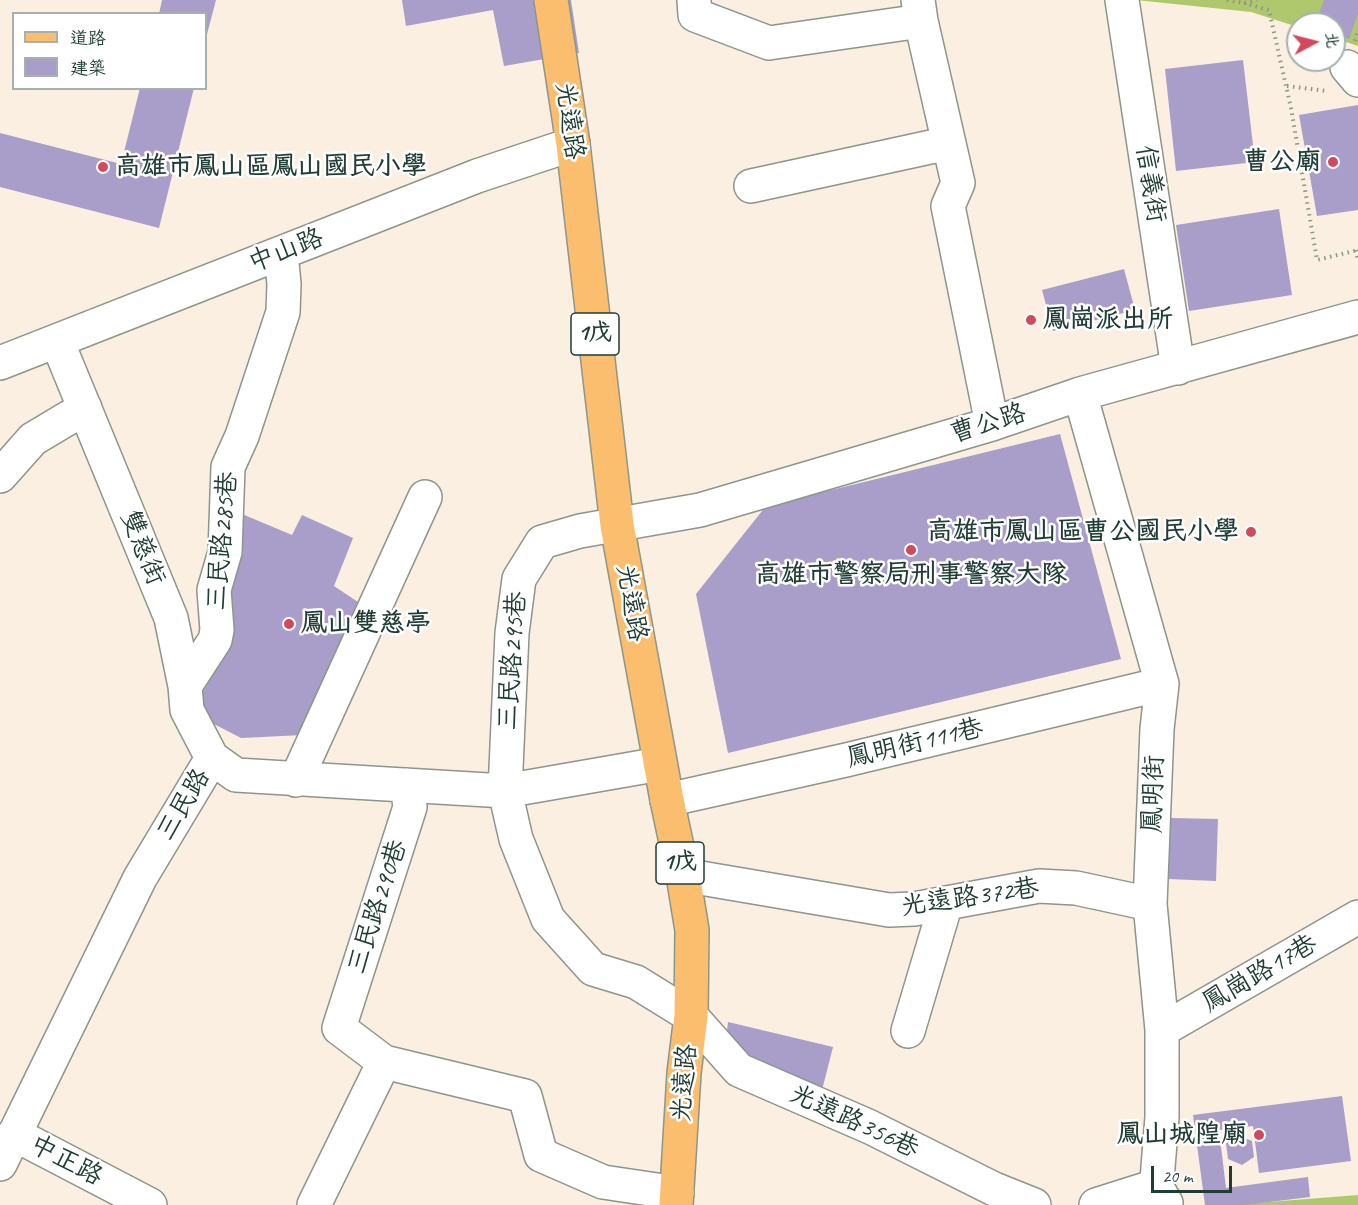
<!DOCTYPE html>
<html>
<head>
<meta charset="utf-8">
<style>
	body { margin:0 }
	#map { position:relative; width:1358px; height:1205px; overflow:hidden; background:#faefe1; font-family:Caveat,"LXGW WenKai TC",sans-serif }
	canvas { display:block }
	.legend { position:absolute; left:12px; top:12px; width:195px; height:78px; box-sizing:border-box; background:#fff; border:2px solid #a5b1ae; margin:0; padding:8px 10px; list-style:none; font-size:18px; color:#1f3d34 }
	.legend li { display:flex; align-items:center; gap:12px; height:30px }
	.legend b { width:30px; border:2px solid #a5b1ae }
	.north { position:absolute; left:1286px; top:12px; width:60px; height:60px; box-sizing:border-box; background:#fff; border:2px solid #a5b1ae; border-radius:50%; rotate:83deg; font-size:16px; font-weight:700; line-height:24px; text-align:center; color:#1f3d34 }
	.north::after { content:''; display:block; margin:auto; width:21px; height:27px; background:#d1495b; clip-path:polygon(50% 0,100% 100%,50% 72%,0 100%) }
	.scale { position:absolute; left:1151px; top:1166px; width:81px; height:27px; box-sizing:border-box; border:3px solid #1f3d34; border-top:0; padding-left:8px; font-size:18px; line-height:21px; white-space:nowrap; color:#1f3d34; -webkit-text-stroke:4px #fff; paint-order:stroke }
</style>
</head>
<body>
<div id="map">
<canvas width="1358" height="1205"></canvas>
<ul class="legend">
<li><b style="height:8px;background:#fbbe6e"></b>道路</li>
<li><b style="height:16px;background:#a99dc9"></b>建築</li>
</ul>
<div class="north">北</div>
<div class="scale">20 m</div>
</div>
<script>
const ctx = document.querySelector('canvas').getContext('2d');
ctx.lineJoin = 'round';
function paint(path, color) { ctx.fillStyle = color; ctx.fill(path, 'evenodd'); }
const shape = rows => new Path2D(rows.map(r => 'M' + r).join(''));
function strokePath(path, color, width, dash) { ctx.strokeStyle = color; ctx.lineWidth = width; ctx.lineCap = dash ? 'butt' : 'round'; ctx.setLineDash(dash || []); ctx.stroke(path); }
function label(font, color, halo, rows, align = 'center') {
  ctx.font = font + ' Caveat,"LXGW WenKai TC",sans-serif'; ctx.lineWidth = 5; ctx.setLineDash([]); ctx.textBaseline = 'middle'; ctx.strokeStyle = halo; ctx.fillStyle = color; for (const [text, x, y, turn = 0] of rows) {
    ctx.save(); ctx.translate(x, y); ctx.rotate((+turn || 0) * Math.PI / 180); ctx.textAlign = isNaN(turn) ? turn : align; if (halo) ctx.strokeText(text, 0, 0); ctx.fillText(text, 0, 0); ctx.restore();
  }
}
paint(shape([
	[1136,0,1358,0,1358,46,1334,38,1334,24,1298,24,1298,27,1251,12],
	[1358,1195,1358,1205,1230,1205]
]), '#b0c86d');
paint(shape([
	[162,0,216,0,206,38,206,14,159,14],
	[402,0,571,0,579,53,504,66,493,10,406,26],
	[1324,0,1358,0,1358,13,1349,39,1334,34,1334,24,1315,24],
	[1243,60,1255,162,1176,171,1165,69],
	[140,88,194,88,159,228,0,187,0,133,121,164],
	[1358,105,1358,210,1317,216,1299,115],
	[1279,209,1292,295,1189,311,1176,225],
	[1124,269,1135,310,1053,331,1042,290],
	[1060,434,1121,659,728,753,696,594,766,506],
	[242,514,292,535,302,515,353,538,334,586,367,608,303,735,241,738,187,710],
	[1170,818,1218,819,1216,881,1168,879],
	[728,1022,833,1047,821,1094,724,1058],
	[1342,1096,1351,1161,1259,1173,1253,1126,1219,1130,1226,1188,1308,1177,1310,1197,1245,1205,1205,1205,1193,1115],
	[1238,1135,1252,1141,1254,1157,1242,1165,1228,1159,1226,1143]
]), '#a99dc9');
const minor = shape([
	[694,0,695,15,769,43,921,21],
	[918,0,921,21,958,183,948,206,992,424],
	[1122,0,1178,368],
	[1347,67,1358,80],
	[751,186,949,143],
	[57,341,171,618,185,686,187,710,212,758,236,775,505,791,660,764],
	[0,363,477,176,573,144],
	[1080,394,1162,684,1157,729,1150,904,1162,1030,1162,1117,1155,1205],
	[0,476,33,439,85,408],
	[185,686,215,640,217,630,214,590,225,552,228,467,242,436,283,312,284,284,281,253],
	[296,780,425,497],
	[667,800,846,760,1162,684],
	[683,875,889,910,914,909,1039,886,1076,888,1150,904],
	[1162,1030,1358,917],
	[908,1031,946,903],
	[384,1062,339,1028,410,807,407,785],
	[14,1134,150,1205],
	[0,1164,140,878,212,758],
	[314,1205,384,1062,525,1096,541,1155,603,1182,677,1193],
	[1034,1205,994,1189,870,1127,739,1070,691,1016,636,982,593,969,548,919,516,839,505,791,512,633,519,579,542,542,580,531,700,510,992,424,1080,394,1358,317],
	[1096,1205,1156,1186,1166,1203]
]);
const major = shape([
	[551,0,573,144,617,525,667,800,683,875,692,930,691,1016,684,1073,676,1205]
]);
strokePath(minor, '#8c968a', 36);
strokePath(major, '#8c968a', 36);
strokePath(shape([
	[1227,0,1244,3,1257,0],
	[1244,3,1269,10,1291,108,1317,260,1358,250],
	[1355,41,1358,30],
	[1287,86,1327,91],
	[1356,250,1358,261]
]), '#8c968a', 4, [1.5, 4.5]);
strokePath(minor, '#fff', 33);
strokePath(major, '#fbbe6e', 33);
for (const [x, y, r, color] of [
	[1333,162,6,"#d1495b"],
	[103,167,6,"#d1495b"],
	[1031,320,6,"#d1495b"],
	[1251,532,6,"#d1495b"],
	[911,550,6,"#d1495b"],
	[289,624,6,"#d1495b"],
	[1259,1135,6,"#d1495b"]
]) { const dot = new Path2D(); dot.arc(x, y, r, 0, 2 * Math.PI); ctx.fillStyle = color; ctx.fill(dot); strokePath(dot, '#fff', 2); }
for (const [x, y, w] of [
	[595,334,48],
	[680,863,48]
]) { const box = new Path2D(); box.roundRect(x - w / 2, y - 21, w, 42, 4.5); ctx.fillStyle = '#fff'; ctx.fill(box); strokePath(box, '#1f3d34', 1.5); }
label('bold 24px', '#1f3d34', null, [
	["1戊",595,334],
	["1戊",680,863]
]);
label('26px', '#1f3d34', '#fff', [
	["光遠路",569,121,82],
	["信義街",1150,184,81],
	["中山路",286,251,-21],
	["曹公路",988,424,-17],
	["三民路285巷",223,541,-85],
	["雙慈街",142,548,68],
	["光遠路",631,603,80],
	["三民路295巷",513,661,-86],
	["鳳明街111巷",915,744,-13],
	["鳳明街",1154,794,-88],
	["三民路",184,805,-59],
	["光遠路372巷",970,898,-8],
	["三民路290巷",378,907,-72],
	["鳳崗路17巷",1260,974,-30],
	["光遠路",685,1083,-85],
	["光遠路356巷",854,1122,25],
	["中正路",66,1161,28]
]);
label('bold 26px', '#1f3d34', '#fff', [
	["曹公廟",1321,162],
	["高雄市鳳山區鳳山國民小學",115,167,"left"],
	["鳳崗派出所",1043,320,"left"],
	["高雄市鳳山區曹公國民小學",1239,532],
	["高雄市警察局刑事警察大隊",911,575,"center"],
	["鳳山雙慈亭",301,624,"left"],
	["鳳山城隍廟",1247,1135]
], 'right');
</script>
</body>
</html>
